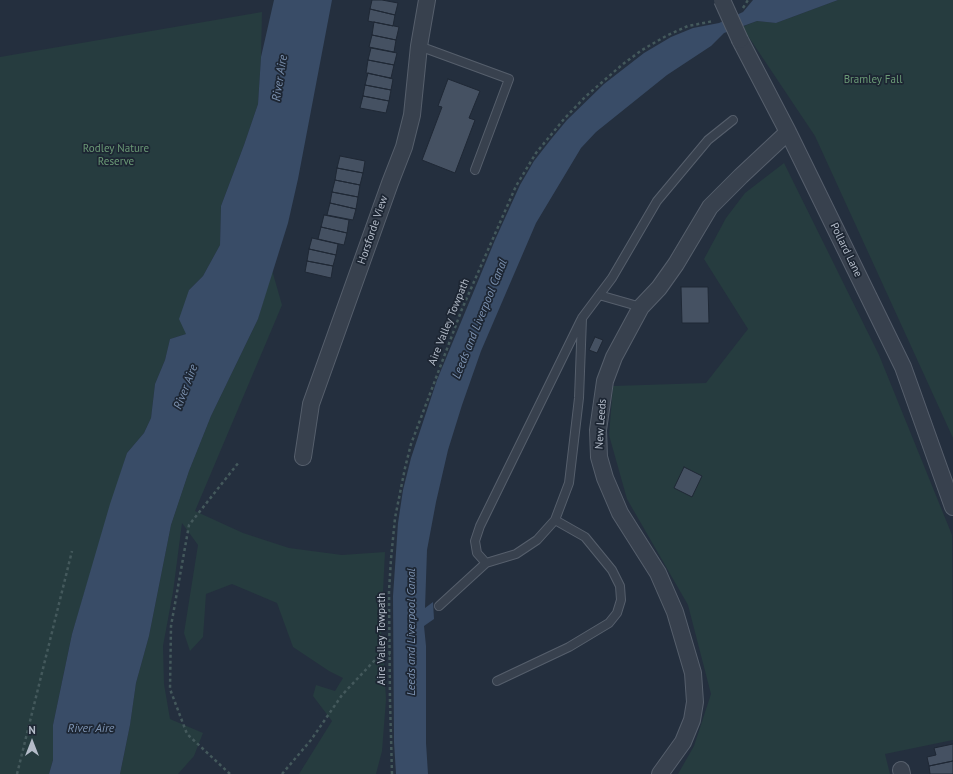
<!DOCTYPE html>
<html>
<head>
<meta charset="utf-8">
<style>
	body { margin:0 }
	#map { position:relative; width:953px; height:774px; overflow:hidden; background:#242f3e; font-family:"PT Sans",sans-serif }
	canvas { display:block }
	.north { position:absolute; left:12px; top:722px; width:40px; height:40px; -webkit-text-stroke:3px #1d2633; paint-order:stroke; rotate:0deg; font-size:11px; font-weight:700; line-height:16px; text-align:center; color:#b4bcc9 }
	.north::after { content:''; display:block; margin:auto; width:14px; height:18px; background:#b4bcc9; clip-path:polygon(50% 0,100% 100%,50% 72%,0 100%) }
</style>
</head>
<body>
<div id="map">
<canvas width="953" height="774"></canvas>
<div class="north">N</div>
</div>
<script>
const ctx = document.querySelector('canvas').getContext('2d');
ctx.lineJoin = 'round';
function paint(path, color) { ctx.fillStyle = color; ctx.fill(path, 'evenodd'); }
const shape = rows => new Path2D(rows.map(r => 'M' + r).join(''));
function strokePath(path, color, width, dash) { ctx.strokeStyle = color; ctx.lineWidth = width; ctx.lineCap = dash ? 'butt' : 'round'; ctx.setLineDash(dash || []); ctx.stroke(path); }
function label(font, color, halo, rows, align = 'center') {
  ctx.font = font + ' "PT Sans",sans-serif'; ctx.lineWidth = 3.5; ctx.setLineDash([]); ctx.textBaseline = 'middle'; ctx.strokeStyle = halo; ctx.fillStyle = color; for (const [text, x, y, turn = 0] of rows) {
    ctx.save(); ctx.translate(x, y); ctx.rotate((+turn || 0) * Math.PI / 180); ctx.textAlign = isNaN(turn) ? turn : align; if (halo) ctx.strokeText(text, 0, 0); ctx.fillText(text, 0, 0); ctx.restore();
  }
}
paint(shape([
	[838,0,953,0,953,438,815,136,742,27,757,21,776,23],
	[262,12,261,57,258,104,244,145,221,206,220,245,203,276,189,290,186,334,170,339,165,360,155,384,151,418,144,433,127,453,72,634,53,725,53,760,49,774,0,774,0,57],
	[784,163,879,355,952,535,953,740,885,754,890,774,678,774,694,746,711,694,688,605,627,499,609,435,613,386,706,383,748,329,704,259,726,218,745,193],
	[272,270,282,305,195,511,243,533,289,548,342,555,385,552,381,630,384,661,386,700,382,751,376,774,299,774,332,721,313,696,316,685,335,691,343,678,329,671,293,647,277,603,232,584,206,594,203,637,190,651,184,633,198,545,182,523,173,592,163,646,164,684,170,719,203,733,194,756,178,774,120,774,130,725,136,683,149,636,171,525,189,471,211,416,258,319]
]), '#263c3f');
paint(shape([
	[274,0,332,0,298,179,288,223,258,319,211,416,189,471,171,525,149,636,136,683,130,725,120,774,49,774,53,760,53,725,72,634,110,504,127,453,144,433,151,418,155,384,165,360,170,339,186,334,179,319,189,290,203,276,220,245,221,206,244,145,258,104,261,57],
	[753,0,838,0,776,23,757,21,724,33,711,46,667,75,596,132,581,148,536,223,481,351,462,405,448,450,436,502,427,550,425,608,433,602,434,619,424,626,426,646,426,743,428,774,396,774,394,742,393,596,398,523,403,490,411,458,437,380,495,240,520,185,534,161,552,138,567,120,604,84,644,53,671,37,693,28,719,23,743,12]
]), '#394c67');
const building = shape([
	[372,0,382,0,398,3,395,15,370,9,372,0],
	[370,9,395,15,393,26,368,21,370,9],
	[374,22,399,27,396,40,372,35,374,22],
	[372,35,396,40,394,52,369,47,372,35],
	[371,48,397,53,394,65,368,60,371,48],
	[368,60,394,65,391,78,366,73,368,60],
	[368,73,393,79,391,90,365,85,368,73],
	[448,79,480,91,469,118,475,120,455,173,422,160,442,107,438,106,448,79],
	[365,85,391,90,389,101,363,96,365,85],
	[363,96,389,101,386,113,360,108,363,96],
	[340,156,365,161,363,173,337,168,340,156],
	[337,168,363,173,360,185,335,180,337,168],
	[335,180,360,185,358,197,332,192,335,180],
	[332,192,358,197,356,209,330,203,332,192],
	[330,203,356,209,353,220,327,215,330,203],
	[324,215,349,220,347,233,321,227,324,215],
	[321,227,347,233,344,245,318,239,321,227],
	[312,238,338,244,336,255,309,249,312,238],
	[309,249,336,255,333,266,307,261,309,249],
	[307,261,333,266,331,278,305,272,307,261],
	[681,287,708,287,709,323,682,323,681,287],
	[595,337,603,340,597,353,589,350,595,337],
	[684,467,702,476,692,497,674,488,684,467],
	[953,744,953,761,929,766,927,757,936,755,934,748,953,744],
	[953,761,953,774,930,774,929,766,953,761]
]);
paint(building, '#455162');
strokePath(building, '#1f2835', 1);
const lane = shape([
	[419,46,509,79,475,170],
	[599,295,641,307],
	[486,563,477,553,475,541,480,526,581,320],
	[439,606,486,563,516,554,537,540,555,520,569,483,579,398,582,318,612,278,657,201,708,140,733,120],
	[497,681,569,647,609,623,617,613,621,600,620,586,612,570,585,537,555,520]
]);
const street = shape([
	[740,40,788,132,903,367,953,507],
	[303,457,311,404,390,183,404,147,412,115,419,46,427,0],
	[901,770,902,774],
	[660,774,683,742,692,720,695,702,693,673,675,612,658,573,620,513,605,478,599,457,598,430,605,381,614,357,641,307,659,288,676,264,710,207,741,176,788,132]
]);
strokePath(lane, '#565f6c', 10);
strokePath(street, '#565f6c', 18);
strokePath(shape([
	[743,8,748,0],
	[17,774,72,551],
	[230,774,187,734,170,689,171,626,189,525,239,462],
	[282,774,311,740,342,695,374,661,390,654],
	[392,774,390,701,389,591,391,559,395,518,405,468,411,444,462,309,516,186,536,153,564,119,585,97,623,64,642,50,666,36,688,26,714,21]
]), '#44595c', 2.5, [3, 3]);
strokePath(lane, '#38414e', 8);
strokePath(street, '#38414e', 16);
const streetBridge = shape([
	[722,0,740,40]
]);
strokePath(streetBridge, '#565f6c', 18, []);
strokePath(streetBridge, '#38414e', 16);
label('11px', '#6b9a76', '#1d2633', [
	["Bramley Fall",873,80],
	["Rodley Nature",116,149],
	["Reserve",116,162]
]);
label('11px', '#b4bcc9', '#1d2633', [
	["Horsforde View",373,230,-71],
	["Pollard Lane",846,250,64],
	["Aire Valley Towpath",449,322,-68],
	["New Leeds",601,424,-86],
	["Aire Valley Towpath",382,639,-90]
]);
label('italic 12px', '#7c92b1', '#1d2633', [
	["River Aire",280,78,-81],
	["Leeds and Liverpool Canal",480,319,-68],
	["River Aire",186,387,-69],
	["Leeds and Liverpool Canal",412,632,-90],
	["River Aire",91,729]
]);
</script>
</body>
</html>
